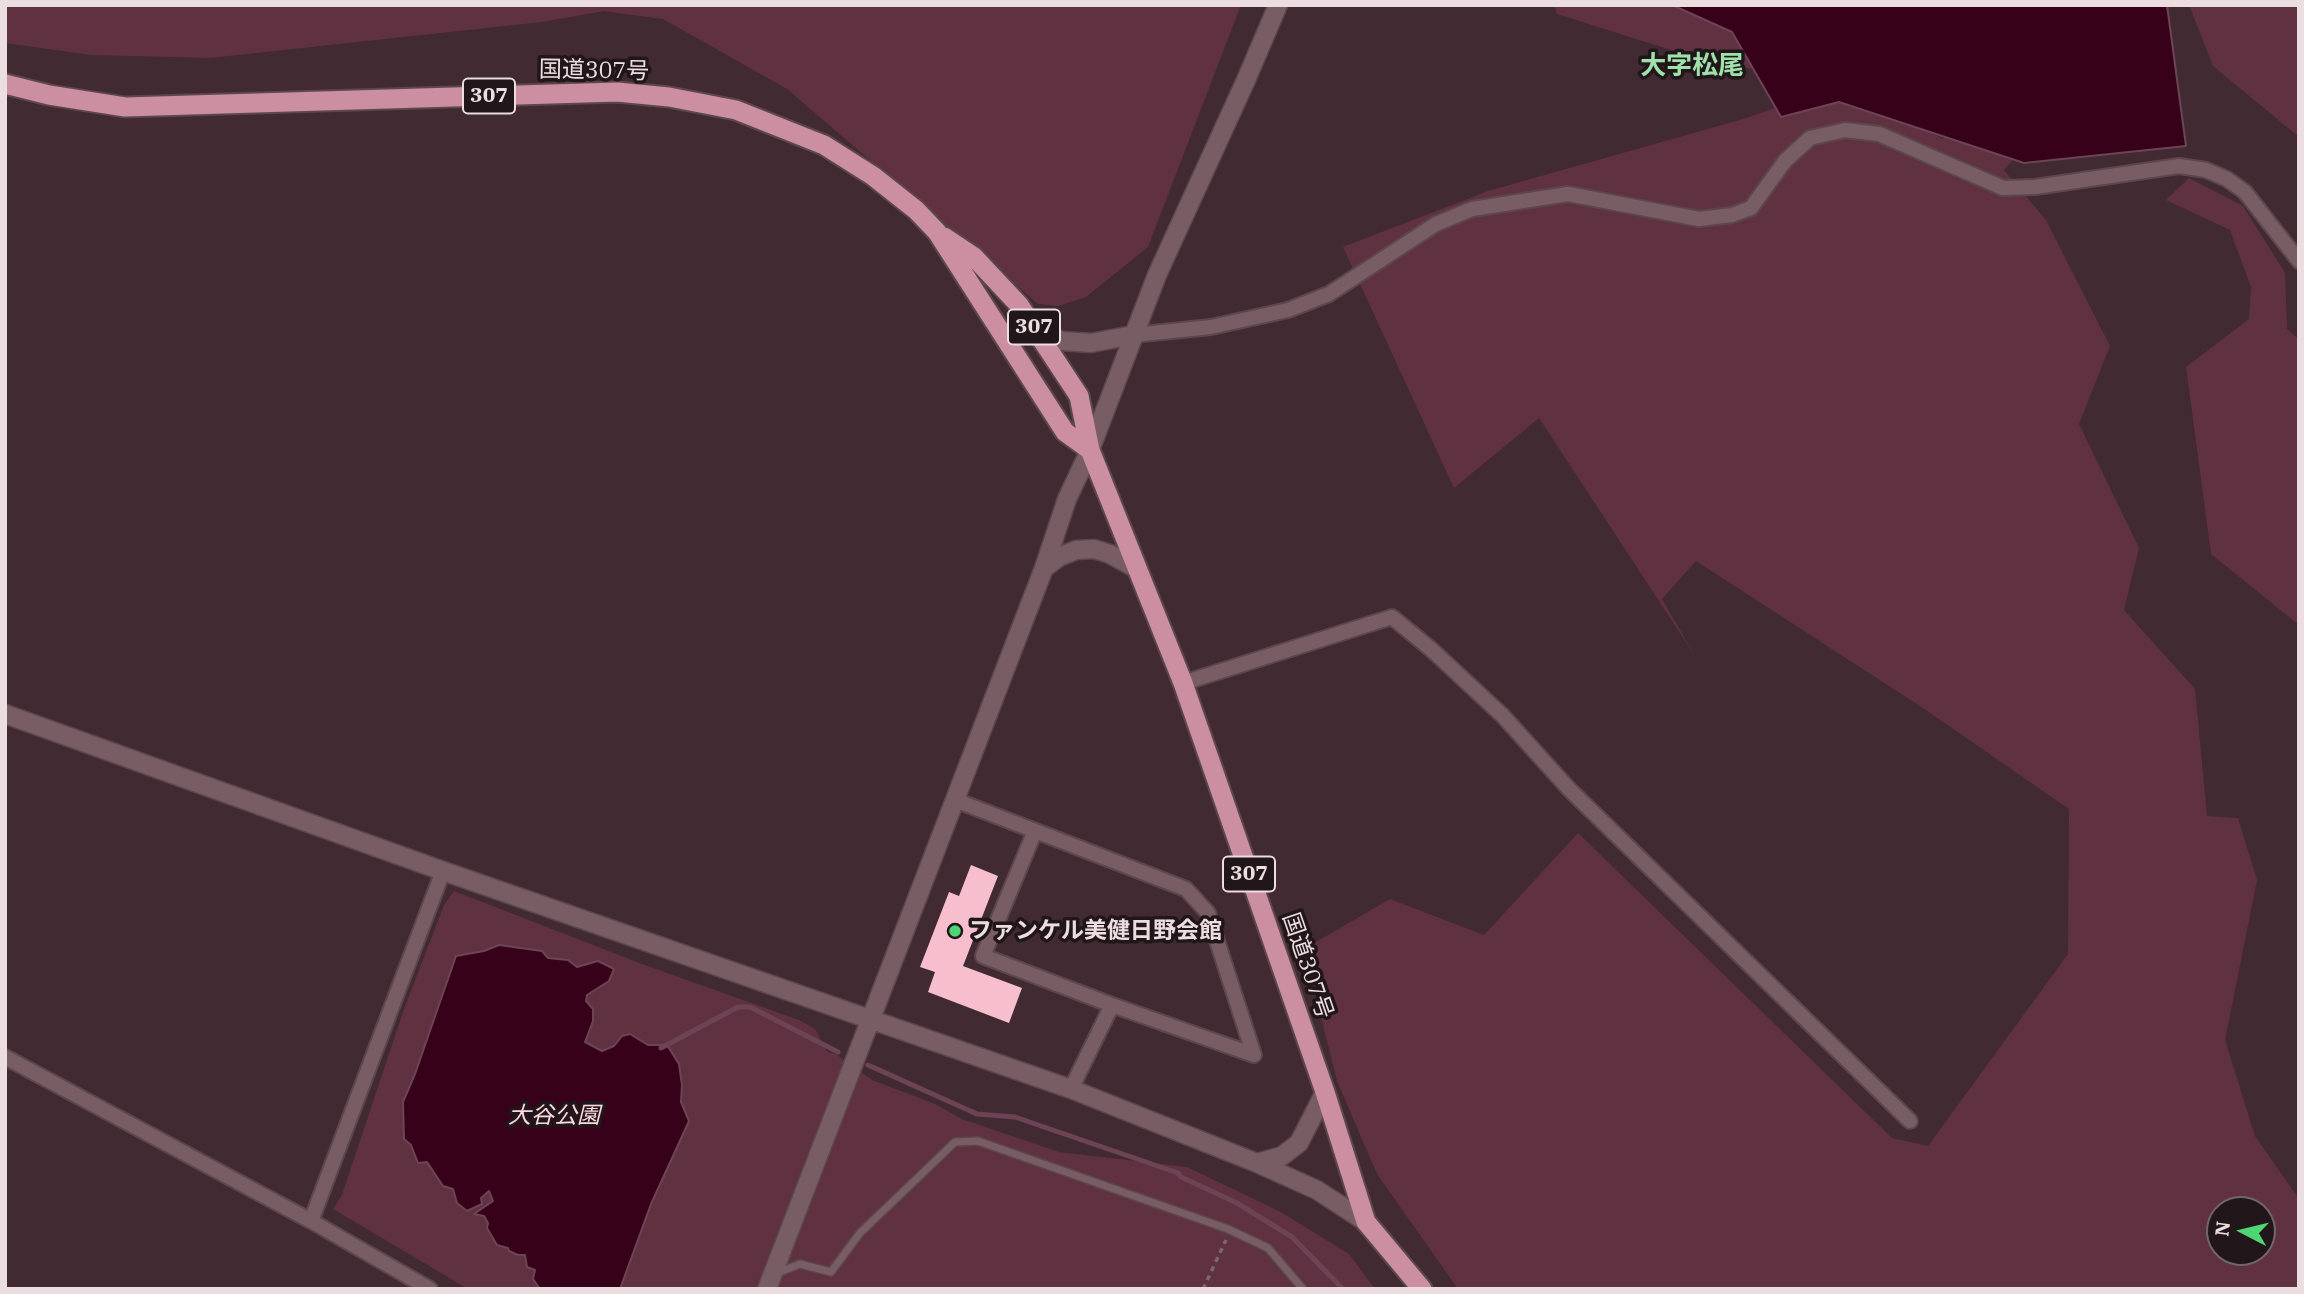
<!DOCTYPE html>
<html>
<head>
<meta charset="utf-8">
<style>
	body { margin:0 }
	#map { position:relative; width:2304px; height:1294px; overflow:hidden; background:#412a31; font-family:"IBM Plex Serif",serif }
	canvas { display:block }
	.frame { position:absolute; inset:0; border:7px solid #ecdde1; pointer-events:none }
	.north { position:absolute; left:2206px; top:1196px; width:70px; height:70px; box-sizing:border-box; background:#211619; border:2px solid #726669; border-radius:50%; rotate:277deg; font-size:19px; font-weight:700; line-height:28px; text-align:center; color:#ecdde1 }
	.north::after { content:''; display:block; margin:auto; width:24px; height:32px; background:#4ed675; clip-path:polygon(50% 0,100% 100%,50% 72%,0 100%) }
</style>
</head>
<body>
<div id="map">
<canvas width="2304" height="1294"></canvas>
<div class="frame"></div>
<div class="north">N</div>
</div>
<script>
const ctx = document.querySelector('canvas').getContext('2d');
ctx.lineJoin = 'round';
function paint(path, color) { ctx.fillStyle = color; ctx.fill(path, 'evenodd'); }
const shape = rows => new Path2D(rows.map(r => 'M' + r).join(''));
function strokePath(path, color, width, dash) { ctx.strokeStyle = color; ctx.lineWidth = width; ctx.lineCap = dash ? 'butt' : 'round'; ctx.setLineDash(dash || []); ctx.stroke(path); }
function label(font, color, halo, rows, align = 'center') {
  ctx.font = font + ' "IBM Plex Serif","Noto Sans JP",serif'; ctx.lineWidth = 7; ctx.setLineDash([]); ctx.textBaseline = 'middle'; ctx.strokeStyle = halo; ctx.fillStyle = color; for (const [text, x, y, turn = 0] of rows) {
    ctx.save(); ctx.translate(x, y); ctx.rotate((+turn || 0) * Math.PI / 180); ctx.textAlign = isNaN(turn) ? turn : align; if (halo) ctx.strokeText(text, 0, 0); ctx.fillText(text, 0, 0); ctx.restore();
  }
}
paint(shape([
	[5,5,1241,5,1148,247,1086,297,1058,306,1038,304,787,89,663,19,604,11,542,22,210,58,91,55,5,43],
	[1554,5,1764,5,1758,70,1668,49,1557,14],
	[2189,5,2299,5,2299,137,2213,66],
	[1848,83,1942,139,2007,107,2043,124,2004,170,2046,220,2110,346,2079,424,2139,548,2124,610,2195,689,2207,816,2238,818,2257,880,2225,1040,2255,1136,2299,1199,2299,1289,1458,1289,1377,1174,1337,1081,1304,949,1390,899,1484,935,1578,833,1892,1138,1928,1146,2068,954,2069,809,1923,708,1696,561,1662,599,1695,656,1539,418,1454,488,1343,247,1488,191,1743,119],
	[2220,1210,2262,1210,2262,1252,2220,1252],
	[2189,178,2243,206,2285,273,2287,329,2299,339,2299,625,2211,554,2186,367,2249,319,2251,287,2230,230,2166,200],
	[454,891,642,964,799,1020,815,1029,827,1052,836,1054,872,1080,935,1104,962,1119,1059,1152,1187,1167,1281,1212,1349,1254,1375,1289,468,1289,333,1209,342,1195,404,1009,444,905]
]), '#603241');
const water = shape([
	[1672,5,2167,5,2186,146,2024,163,1839,102,1781,117,1732,32,1672,5],
	[499,945,542,951,548,958,568,960,577,967,598,961,614,969,609,981,587,995,586,1001,593,1009,593,1021,585,1042,602,1051,614,1046,622,1036,630,1034,648,1045,667,1045,679,1064,682,1085,681,1102,689,1121,651,1204,620,1289,540,1289,533,1279,535,1270,527,1267,525,1255,518,1255,509,1251,508,1248,497,1245,487,1228,488,1223,484,1216,474,1214,493,1201,489,1191,481,1198,482,1204,467,1211,457,1203,453,1189,443,1186,427,1162,418,1163,411,1145,404,1139,403,1102,415,1074,456,956,484,951,499,945]
]);
paint(water, '#370219');
strokePath(water, '#6d4455', 2);
strokePath(shape([
	[661,1048,738,1007,750,1007,838,1052],
	[868,1065,977,1114,1015,1117,1178,1173,1181,1177,1237,1203,1292,1237,1343,1289]
]), '#6d4455', 5);
paint(shape([
	[971,865,998,876,963,966,1022,988,1009,1023,928,992,935,972,920,967,949,892,959,896]
]), '#f7bece');
const service = shape([
	[777,1273,800,1264,831,1272,860,1233,955,1142,978,1141,1228,1229,1268,1248,1303,1289]
]);
const minor = shape([
	[1133,335,1211,327,1288,310,1329,294,1436,224,1472,209,1568,194,1699,219,1732,215,1751,208,1785,161,1810,138,1845,130,1879,134,2003,188,2035,187,2179,166,2206,170,2227,179,2245,192,2299,261],
	[1183,683,1392,617,1432,650,1503,716,1569,789,1910,1121],
	[955,800,1186,889,1208,913,1254,1055,1112,1005,983,956,1035,831],
	[5,1057,311,1221,430,1289],
	[1071,1089,1112,1005],
	[311,1221,443,871]
]);
const tertiary = shape([
	[1037,332,1062,341,1091,343,1133,335],
	[1044,568,1059,557,1076,550,1094,549,1110,554,1137,569],
	[5,714,443,871,1071,1089,1257,1163,1317,1190,1366,1222],
	[1257,1163,1282,1156,1299,1143,1325,1092],
	[767,1289,1044,568,1067,499,1090,450,1157,275,1246,80,1278,5]
]);
const trunk = shape([
	[5,84,49,95,125,107,617,92,669,97,736,110,824,145,873,176,916,210,937,232,1065,432,1090,450],
	[944,237,974,257,1019,305,1079,396,1090,450,1183,683,1325,1092,1366,1222,1422,1289]
]);
strokePath(service, '#5c474d', 10);
strokePath(minor, '#5c474d', 18);
strokePath(tertiary, '#5c474d', 21);
strokePath(trunk, '#5c474d', 23);
strokePath(shape([
	[1203,1289,1226,1240]
]), '#7b676d', 3.5, [5, 5]);
strokePath(service, '#795d65', 7);
strokePath(minor, '#795d65', 14);
strokePath(tertiary, '#795d65', 18);
strokePath(trunk, '#cc8ea1', 19);
for (const [x, y, r, color] of [
	[955,931,7,"#4ed675"]
]) { const dot = new Path2D(); dot.arc(x, y, r, 0, 2 * Math.PI); ctx.fillStyle = color; ctx.fill(dot); strokePath(dot, '#211619', 2.5); }
for (const [x, y, w] of [
	[489,96,52],
	[1034,327,52],
	[1249,874,52]
]) { const box = new Path2D(); box.roundRect(x - w / 2, y - 17.5, w, 35, 5); ctx.fillStyle = '#211619'; ctx.fill(box); strokePath(box, '#ecdde1', 2); }
label('bold 21px', '#ecdde1', null, [
	["307",489,96],
	["307",1034,327],
	["307",1249,874]
]);
label('23px', '#ecdde1', '#211619', [
	["国道307号",594,71,1],
	["国道307号",1307,966,71]
]);
label('bold 23px', '#ecdde1', '#211619', [
	["ファンケル美健日野会館",969,931]
], 'left');
label('italic 23px', '#fed6e1', '#211619', [
	["大谷公園",554,1116]
]);
label('bold 26px', '#9fe1ab', '#211619', [
	["大字松尾",1692,66]
]);
</script>
</body>
</html>
